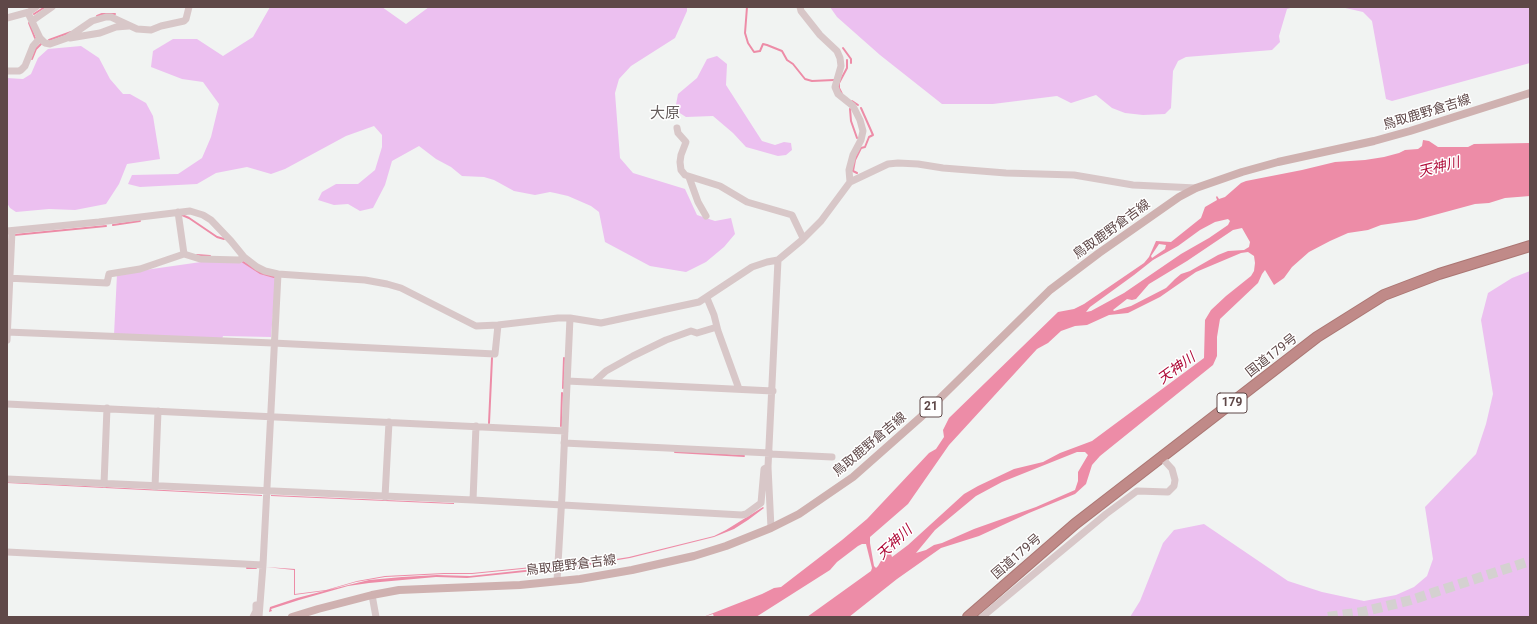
<!DOCTYPE html>
<html>
<head>
<meta charset="utf-8">
<style>
	body { margin:0 }
	#map { position:relative; width:1537px; height:624px; overflow:hidden; background:#f1f3f2; font-family:Roboto,sans-serif }
	canvas { display:block }
	.frame { position:absolute; inset:0; border:8px solid #5f4848; pointer-events:none }
</style>
</head>
<body>
<div id="map">
<canvas width="1537" height="624"></canvas>
<div class="frame"></div>
</div>
<script>
const ctx = document.querySelector('canvas').getContext('2d');
ctx.lineJoin = 'round';
function paint(path, color) { ctx.fillStyle = color; ctx.fill(path, 'evenodd'); }
const shape = rows => new Path2D(rows.map(r => 'M' + r).join(''));
function strokePath(path, color, width, dash) { ctx.strokeStyle = color; ctx.lineWidth = width; ctx.lineCap = dash ? 'butt' : 'round'; ctx.setLineDash(dash || []); ctx.stroke(path); }
function label(font, color, halo, rows, align = 'center') {
  ctx.font = font + ' Roboto,"Noto Sans JP",sans-serif'; ctx.lineWidth = 3; ctx.setLineDash([]); ctx.textBaseline = 'middle'; ctx.strokeStyle = halo; ctx.fillStyle = color; for (const [text, x, y, turn = 0] of rows) {
    ctx.save(); ctx.translate(x, y); ctx.rotate((+turn || 0) * Math.PI / 180); ctx.textAlign = isNaN(turn) ? turn : align; if (halo) ctx.strokeText(text, 0, 0); ctx.fillText(text, 0, 0); ctx.restore();
  }
}
paint(shape([
	[270,7,382,7,406,24,429,7,687,7,687,11,675,38,631,66,619,79,615,93,620,158,633,173,685,189,697,215,715,221,731,218,735,234,724,247,706,262,686,272,650,266,605,242,599,212,591,206,568,196,555,193,550,192,535,195,514,191,494,180,484,177,462,176,451,167,436,159,419,146,392,161,385,185,373,208,360,211,348,204,334,205,318,200,322,192,336,184,358,184,375,170,382,147,382,135,374,126,346,136,285,169,271,174,247,167,216,173,197,184,140,187,128,184,132,175,178,174,202,158,211,137,219,104,203,82,182,79,151,67,153,51,173,39,197,39,223,56,253,37],
	[830,7,1294,7,1287,9,1279,36,1280,42,1272,50,1186,57,1178,61,1173,71,1171,108,1165,114,1143,115,1125,113,1112,108,1096,95,1071,103,1057,96,993,104,942,104,880,55,837,17],
	[1331,7,1530,7,1530,63,1392,101,1386,99,1372,21,1363,12,1341,7],
	[81,46,99,58,110,79,123,94,130,94,146,103,153,116,160,159,127,164,119,184,106,204,75,210,49,209,16,212,10,208,7,203,7,78,23,79,31,74,38,58,48,49],
	[717,56,727,64,726,85,762,141,775,145,784,142,791,143,792,150,786,155,778,156,746,147,733,133,713,116,686,117,675,110,678,94,697,78,707,59],
	[208,261,245,261,276,276,271,337,223,336,222,339,114,335,117,274],
	[1530,271,1530,617,1130,617,1140,601,1163,543,1174,530,1204,524,1288,581,1322,592,1364,601,1396,595,1414,587,1427,576,1433,559,1425,507,1476,454,1486,424,1493,394,1481,320,1488,293,1512,278]
]), '#ecc0f0');
paint(shape([
	[1423,140,1429,141,1438,147,1468,147,1474,144,1530,143,1530,196,1505,198,1489,203,1475,204,1416,220,1381,225,1368,230,1348,233,1330,241,1309,252,1292,267,1284,278,1274,285,1265,270,1262,274,1258,283,1220,319,1217,337,1217,356,1213,365,1100,456,1092,465,1086,484,1075,494,1029,513,979,536,941,548,897,579,849,617,807,617,871,571,872,568,866,544,862,544,858,546,837,562,830,570,756,617,714,617,713,614,703,617,762,594,774,588,781,587,842,540,867,519,929,453,936,449,944,437,943,430,949,418,1058,312,1074,309,1084,304,1144,263,1149,257,1156,241,1171,242,1201,218,1205,207,1217,200,1216,197,1217,196,1219,199,1225,197,1241,183,1246,181,1302,170,1335,162,1365,160,1384,157,1399,153,1405,150,1418,149,1422,146],
	[1228,219,1230,221,1228,225,1209,238,1181,254,1124,293,1091,311,1086,312,1090,307,1134,275,1153,260,1178,246,1200,230,1215,222],
	[1242,228,1250,242,1249,247,1244,250,1228,251,1218,255,1190,271,1181,274,1175,279,1166,288,1131,306,1114,311,1113,310,1127,299,1132,300,1136,299,1149,284,1187,261,1233,230],
	[1159,244,1166,245,1165,249,1152,258,1151,256],
	[1248,252,1254,256,1255,263,1254,271,1251,276,1226,296,1211,310,1205,320,1204,358,1092,441,1060,453,1043,462,1014,469,978,486,964,494,908,545,892,557,891,554,896,548,889,550,885,554,878,566,876,568,874,566,870,543,870,537,908,504,949,445,1037,349,1048,343,1061,331,1075,326,1087,325,1109,315,1128,313,1160,297,1196,272,1241,253],
	[1077,452,1085,452,1088,455,1078,472,1078,481,1075,490,1036,507,974,529,942,543,934,545,926,550,916,553,935,530,976,496,1002,482],
	[7,482,262,495,262,496,7,483],
	[271,495,454,503,454,504,271,496],
	[763,507,764,508,748,520,734,529,714,537,630,558,565,569,565,567,629,557,714,536,726,530],
	[266,567,295,569,295,594,326,590,357,581,385,576,444,573,472,573,532,567,532,568,472,574,444,574,385,577,356,582,328,590,369,580,402,577,437,575,470,576,553,567,553,569,467,578,436,577,369,583,348,586,299,600,271,609,272,611,269,612,270,607,297,598,324,591,294,595,294,570]
]), '#ed8ca7');
strokePath(shape([
	[747,7,745,33,748,43,754,52,760,51,763,44,767,45,782,51,787,60,793,64,805,79,812,81,834,80],
	[34,14,45,7],
	[97,16,102,14,115,14],
	[29,23,35,38],
	[49,40,71,32],
	[843,48,851,59,851,63],
	[32,59,36,49,42,43],
	[842,94,839,88,839,83,847,68,847,60],
	[852,101,858,105],
	[850,109,851,121,857,138],
	[857,173,853,171,855,160,861,148,865,147,869,137,873,135,861,108],
	[182,215,189,218,217,237,224,239],
	[113,225,140,221],
	[14,235,106,226],
	[197,255,210,256],
	[243,262,260,273,274,277],
	[563,388,564,358],
	[489,423,492,358],
	[561,426,562,393],
	[675,452,744,456],
	[247,568,256,568]
]), '#ed8ca7', 2);
strokePath(shape([
	[1328,617,1362,612,1411,600,1530,561]
]), '#d4d1d0', 10, [10, 5]);
const highway = shape([
	[968,617,1075,524,1317,337,1384,295,1439,274,1530,246]
]);
strokePath(highway, '#ab7673', 12);
strokePath(shape([
	[800,7,801,11,820,35,837,51,840,58,841,66,835,87,838,94,853,106,860,120,863,131,861,140,853,155,849,170,850,182],
	[28,13,40,38,45,43,50,44,67,38,92,21,106,17,111,17,137,29,151,30,161,26,184,21,186,19,189,7],
	[7,18,29,12,36,7],
	[32,21,52,7],
	[70,38,100,33,116,27,129,26],
	[7,71,19,71,21,70,25,66,33,46,40,38],
	[677,128,678,133,686,142,681,155,680,162,681,170,685,175,720,186,747,202,792,215,803,238],
	[689,177,698,202,706,216],
	[178,212,184,254,200,259,239,260,244,257],
	[7,231,99,222,190,211,203,215,211,220,231,241,244,257,257,267,265,271,278,274,365,280,387,284,401,288,476,326,498,325,558,318,570,318,601,323,699,302,752,267,767,262,778,260,802,240,821,221,850,182,888,164,898,163,918,164,943,168,1006,173,1074,175,1133,185,1196,188],
	[7,278,107,283,109,274,140,269,184,254],
	[707,298,714,315,718,331,739,389],
	[7,332,273,343,495,354,498,325],
	[7,340,12,231],
	[567,381,773,391],
	[594,382,606,371,633,356,666,340,691,331,697,333,717,327],
	[7,404,565,431],
	[564,443,770,453],
	[770,454,832,457],
	[7,479,473,500,742,515,746,514,761,503,764,469,768,467],
	[104,484,107,408],
	[155,487,158,411],
	[385,497,389,422],
	[473,500,476,426],
	[771,528,768,467,778,260],
	[7,552,263,565],
	[557,581,562,495,570,318],
	[372,595,376,617],
	[253,617,256,611,256,605],
	[259,617,263,565,278,274],
	[982,617,1106,514,1137,491,1168,492,1174,486,1175,480,1172,469,1162,458]
]), '#d8c7c8', 7);
strokePath(shape([
	[292,617,318,609,372,595,399,590,520,585,580,579,632,570,694,556,726,546,771,528,799,514,853,477,922,416,1050,290,1099,253,1179,197,1196,188,1242,172,1278,162,1374,141,1410,131,1530,93]
]), '#cfb1b0', 8);
strokePath(highway, '#c08a88', 10);
for (const [x, y, w] of [
	[1232,403,30],
	[931,407,22]
]) { const box = new Path2D(); box.roundRect(x - w / 2, y - 10, w, 20, 3); ctx.fillStyle = '#fff'; ctx.fill(box); strokePath(box, '#5f4848', 1); }
label('bold 12px', '#5f4848', null, [
	["179",1232,403],
	["21",931,407]
]);
label('13px', '#5f4848', '#fff', [
	["鳥取鹿野倉吉線",1427,113,-17],
	["鳥取鹿野倉吉線",1112,230,-36],
	["国道179号",1272,356,-38],
	["鳥取鹿野倉吉線",870,445,-40],
	["国道179号",1017,557,-41],
	["鳥取鹿野倉吉線",571,566,-7]
]);
label('italic 14px', '#af0b38', '#fff', [
	["天神川",1439,168,-14],
	["天神川",1177,369,-36],
	["天神川",895,543,-43]
]);
label('15px', '#665e5d', '#fff', [
	["大原",665,114]
]);
</script>
</body>
</html>
